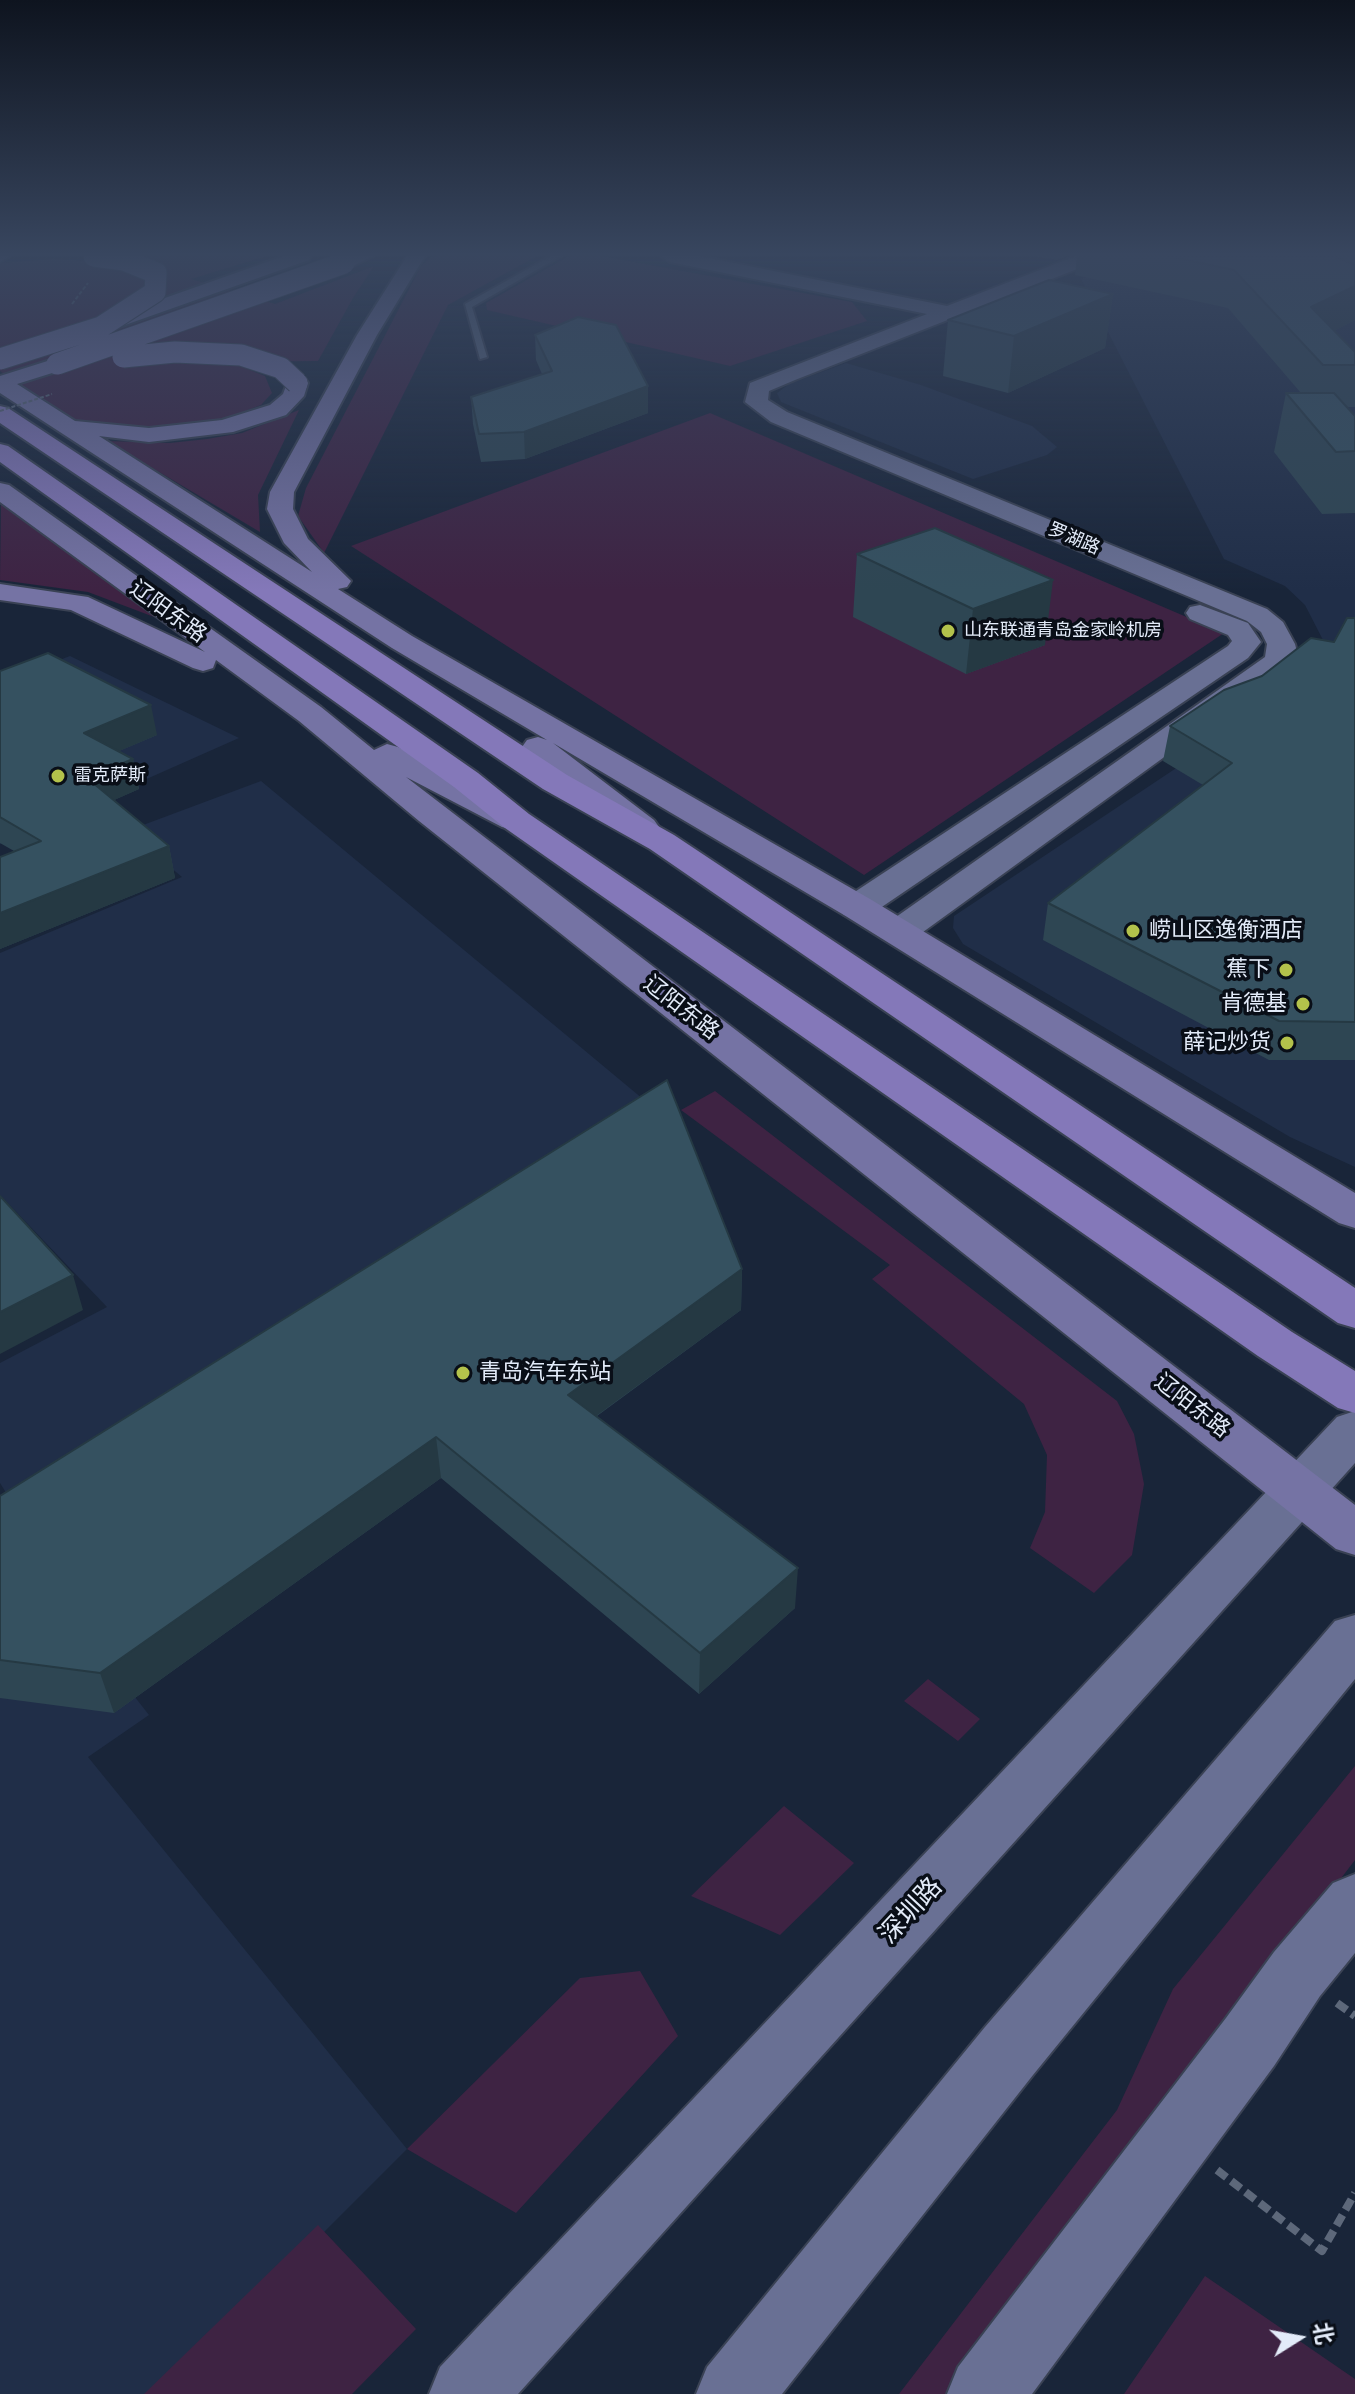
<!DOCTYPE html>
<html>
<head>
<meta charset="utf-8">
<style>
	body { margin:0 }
	#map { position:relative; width:1355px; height:2394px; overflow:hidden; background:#192539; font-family:Rubik,"Noto Sans SC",sans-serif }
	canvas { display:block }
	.north { position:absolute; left:1259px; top:2298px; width:80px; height:80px; -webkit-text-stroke:6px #090e17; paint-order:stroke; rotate:79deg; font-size:22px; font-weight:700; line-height:32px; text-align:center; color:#e3ebf9 }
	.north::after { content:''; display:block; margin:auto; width:28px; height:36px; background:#e3ebf9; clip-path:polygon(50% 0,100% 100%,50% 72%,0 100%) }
</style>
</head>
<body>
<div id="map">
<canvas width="1355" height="2394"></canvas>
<div class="north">北</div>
</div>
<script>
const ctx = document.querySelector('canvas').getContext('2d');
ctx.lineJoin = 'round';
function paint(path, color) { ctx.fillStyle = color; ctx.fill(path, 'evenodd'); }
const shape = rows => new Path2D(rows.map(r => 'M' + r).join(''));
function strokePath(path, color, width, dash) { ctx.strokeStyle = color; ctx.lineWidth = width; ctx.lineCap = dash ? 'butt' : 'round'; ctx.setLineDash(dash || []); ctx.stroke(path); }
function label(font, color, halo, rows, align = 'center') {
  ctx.font = font + ' Rubik,"Noto Sans SC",sans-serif'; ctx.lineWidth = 7; ctx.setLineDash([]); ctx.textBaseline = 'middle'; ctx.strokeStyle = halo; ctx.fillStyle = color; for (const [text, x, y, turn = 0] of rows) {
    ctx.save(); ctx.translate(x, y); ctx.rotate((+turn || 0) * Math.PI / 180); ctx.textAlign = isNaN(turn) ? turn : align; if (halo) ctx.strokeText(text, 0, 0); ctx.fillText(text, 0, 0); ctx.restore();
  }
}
paint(shape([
	[1129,256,1355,256,1355,1167,1290,1137,963,944,953,928,954,916,1316,675,1324,642,1305,605,1285,586,1224,559,1081,279],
	[846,363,921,385,1032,426,1057,447,1047,455,973,479,781,402,777,393,789,384],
	[70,656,239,738,0,844,0,683],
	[261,781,667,1119,28,1528,0,1483,0,1363,107,1307,0,1195,0,953,182,877,127,831],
	[0,1525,149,1715,88,1757,407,2149,162,2394,0,2394]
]), '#202e48');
paint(shape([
	[120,256,267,256,191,279,275,304,374,266,353,298,318,361,230,362,265,376,272,393,261,405,220,421,173,428,123,427,76,421,24,390,0,371,0,263,54,259,88,261],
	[433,256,537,256,448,305,324,553,298,516,306,488,421,266],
	[569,256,601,256,852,302,867,321,730,366,487,310,486,303],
	[299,410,258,495,260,532,107,441,170,443,207,439,242,433],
	[710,413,1224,633,864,875,351,546],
	[1,501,162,620,88,592,0,580],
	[715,1091,1117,1401,1134,1434,1144,1484,1132,1555,1094,1593,1030,1548,1045,1512,1047,1455,1024,1404,872,1279,890,1265,681,1110],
	[928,1679,980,1719,958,1741,904,1701],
	[1355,1766,1355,1860,947,2394,899,2394,1117,2110,1173,1989],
	[784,1806,854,1863,780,1935,691,1896],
	[640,1971,678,2036,516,2213,407,2149,580,1978],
	[318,2225,416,2329,352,2394,144,2394],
	[1205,2276,1355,2379,1355,2394,1124,2394]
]), '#3e2343');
const lane = shape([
	[551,256,561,256,472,307,487,357,480,359,465,304,551,256]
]);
const secondary = shape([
	[661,256,699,256,947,306,1076,256,1102,256,1100,260,795,380,769,391,768,400,787,412,1267,609,1283,622,1295,644,1297,652,1292,662,1287,668,912,940,899,943,886,940,881,932,886,924,1265,657,1267,644,1261,632,1247,621,771,422,745,402,750,383,927,314,670,262,661,256],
	[1200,605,1248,623,1261,642,1248,658,870,915,857,918,844,915,839,907,844,899,1228,646,1232,641,1228,635,1190,619,1186,613,1190,607,1200,605],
	[1355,1411,1355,1463,518,2394,429,2394,440,2367,1337,1417,1355,1411],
	[1355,1615,1355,1679,1033,2075,782,2394,696,2394,707,2367,985,2027,1335,1621,1355,1615],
	[1355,1874,1355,1953,1320,1996,1274,2066,1032,2394,947,2394,958,2367,1226,2018,1274,1952,1333,1883,1355,1874]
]);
const primary = shape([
	[0,256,10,256,0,262,0,256],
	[284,256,311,256,309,260,108,331,94,331,91,327,94,323,284,256],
	[346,256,373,256,351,267,337,267,335,263,337,259,346,256],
	[407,256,425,256,377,335,294,492,293,509,308,539,351,581,347,587,338,589,412,636,870,899,1355,1193,1355,1228,1339,1223,844,915,553,743,654,820,659,827,654,834,642,837,630,834,522,747,527,740,538,737,547,740,392,648,0,393,0,376,57,358,65,359,68,364,65,369,17,384,75,421,149,428,222,420,270,405,283,394,289,378,305,378,308,383,304,396,286,415,233,432,149,442,99,436,312,572,284,543,267,509,270,492,357,335,407,256],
	[0,483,9,485,321,707,374,750,387,744,398,747,526,813,531,820,526,827,514,830,502,827,406,777,1355,1505,1355,1555,1336,1549,419,821,299,721,216,660,213,668,203,671,193,668,71,610,0,600,0,584,88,597,205,652,0,502,0,483]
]);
const highway = shape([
	[0,406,8,408,567,775,674,835,1355,1288,1355,1328,1338,1323,650,849,543,789,0,423,0,406],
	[0,444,8,446,478,773,529,814,1292,1332,1355,1371,1355,1413,1338,1408,1258,1356,505,828,454,787,0,462,0,444]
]);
strokePath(lane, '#3a4254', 4);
strokePath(secondary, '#3a4254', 4);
strokePath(primary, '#3a4254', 4);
strokePath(highway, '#3a4254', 4);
strokePath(shape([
	[72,304,88,283]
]), '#5d687a', 2, [4, 2]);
strokePath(shape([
	[1337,2003,1355,2016],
	[1217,2170,1322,2251,1355,2193]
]), '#5d687a', 8, [12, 6]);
paint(lane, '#5e6c84');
paint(secondary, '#697094');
paint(primary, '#7573a4');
paint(highway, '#8478b9');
const primaryBridge = shape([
	[123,357,175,352,241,355,281,368,297,383],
	[0,359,101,327,155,292,156,273,124,260,94,256],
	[57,364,344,263]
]);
strokePath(primaryBridge, '#3a4254', 23, []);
strokePath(shape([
	[0,411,52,394]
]), '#5d687a', 2, [4, 2]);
strokePath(primaryBridge, '#7573a4', 21);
paint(shape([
	[1033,256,1068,256,1057,260],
	[1077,256,1355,256,1355,320,1334,331,1355,352,1355,407,1347,407,1355,416,1355,513,1322,514,1274,452,1286,393,1301,393,1228,308,1075,275],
	[1113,294,1105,348,1008,393,943,376,948,320],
	[535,335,648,413,525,459,481,462,473,424,471,397,542,374,536,360],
	[935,528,1045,645,966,674,853,617,857,554],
	[1355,618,1355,1060,1269,1060,1043,940,1048,903,1203,785,1163,761,1170,726,1262,676,1334,642],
	[0,671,157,735,119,751,133,759,139,789,114,800,169,846,175,878,0,949,0,857,14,851,0,843],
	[742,1269,741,1310,597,1416,795,1608,699,1694,441,1478,114,1713,0,1698,0,1496]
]), '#2e4653');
paint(shape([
	[1355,286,1355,320,1305,346,1311,307],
	[1113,294,1105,348,1008,393,1014,336],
	[648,386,648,413,525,459,524,432],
	[1053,580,1045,645,966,674,973,609],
	[151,705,157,735,91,763,84,733],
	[133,759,139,789,94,809,87,778],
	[169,846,175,878,0,949,0,913],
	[742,1269,741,1310,570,1435,568,1395],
	[73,1275,83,1310,0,1354,0,1312],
	[436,1437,441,1478,114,1713,100,1673],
	[798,1568,795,1608,699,1694,700,1653]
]), '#253943');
const building = shape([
	[1167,256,1333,256,1355,265,1355,286,1311,307,1355,352,1355,365,1323,365,1234,270,1167,256],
	[1049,280,1113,294,1014,336,948,320,1049,280],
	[578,317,616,325,648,386,524,432,479,434,471,397,552,371,535,335,578,317],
	[1286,393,1334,393,1355,416,1355,451,1336,452,1286,393],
	[935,528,1053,580,973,609,857,554,935,528],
	[1347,618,1355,618,1355,1022,1279,1021,1048,903,1232,763,1170,726,1224,690,1262,676,1311,638,1334,642,1347,618],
	[48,653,151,705,84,733,133,759,87,778,169,846,0,913,0,857,41,841,0,817,0,671,48,653],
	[667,1080,742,1269,568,1395,798,1568,700,1653,436,1437,100,1673,0,1660,0,1496,667,1080],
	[0,1196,73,1275,0,1312,0,1196]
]);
paint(building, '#355160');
strokePath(building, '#253943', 2);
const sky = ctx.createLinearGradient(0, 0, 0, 591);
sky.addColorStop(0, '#0e141f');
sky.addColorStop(0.43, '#38465f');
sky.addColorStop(1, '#38465f00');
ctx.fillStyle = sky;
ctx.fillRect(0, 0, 1355, 591);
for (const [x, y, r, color] of [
	[948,631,8,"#b3c24b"],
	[58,776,8,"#b3c24b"],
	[1133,931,8,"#b3c24b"],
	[1286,970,8,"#b3c24b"],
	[1303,1004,8,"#b3c24b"],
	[1287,1043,8,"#b3c24b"],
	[463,1373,8,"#b3c24b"]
]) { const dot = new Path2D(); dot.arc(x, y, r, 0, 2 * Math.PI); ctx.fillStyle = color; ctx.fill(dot); strokePath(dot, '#090e17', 3); }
label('18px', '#e3ebf9', '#090e17', [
	["罗湖路",1074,539,23]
]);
label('18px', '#e3ebf9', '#090e17', [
	["山东联通青岛金家岭机房",964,631],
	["雷克萨斯",74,776]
], 'left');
label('22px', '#e3ebf9', '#090e17', [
	["辽阳东路",168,612,36],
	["辽阳东路",681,1008,38],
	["辽阳东路",1192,1406,38]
]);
label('22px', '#e3ebf9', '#090e17', [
	["崂山区逸衡酒店",1149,931,"left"],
	["蕉下",1270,970],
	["肯德基",1287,1004],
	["薛记炒货",1271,1043],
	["青岛汽车东站",479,1373,"left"]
], 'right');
label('26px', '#e3ebf9', '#090e17', [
	["深圳路",911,1911,-47]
]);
</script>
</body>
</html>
